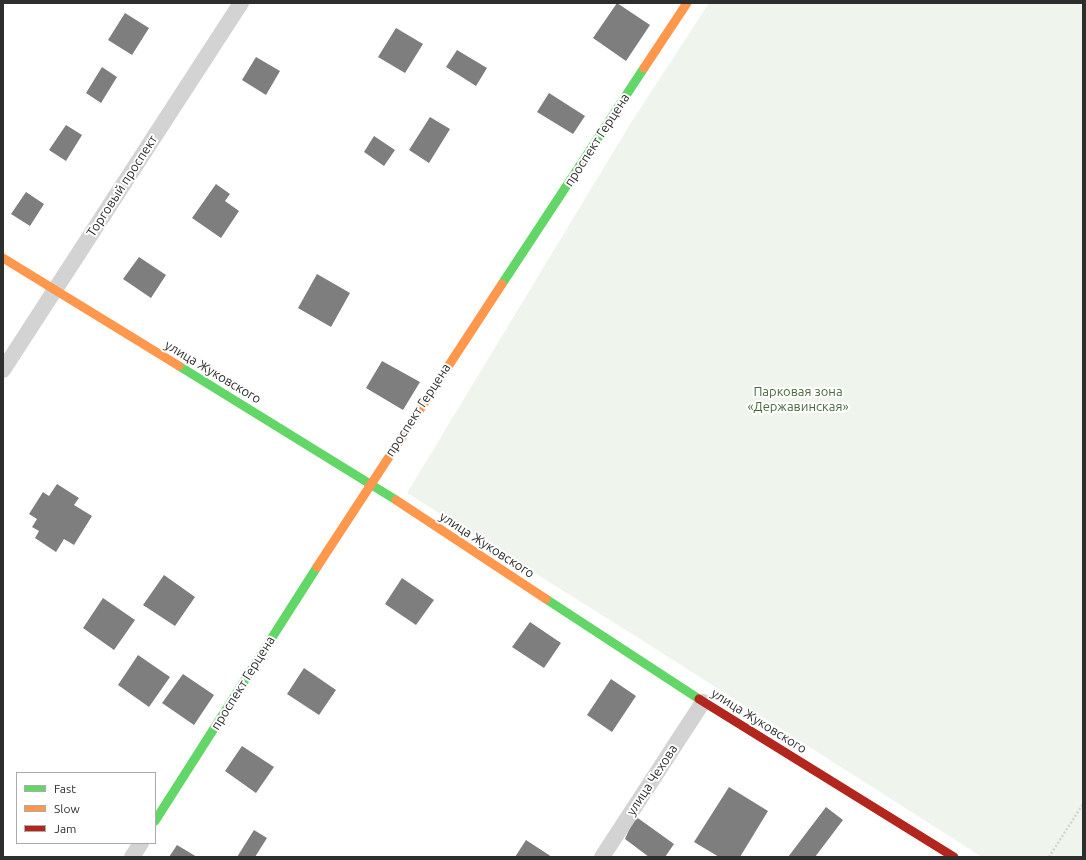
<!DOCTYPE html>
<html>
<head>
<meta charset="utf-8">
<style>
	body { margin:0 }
	#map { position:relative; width:1086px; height:860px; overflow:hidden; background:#fff; font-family:Ubuntu,sans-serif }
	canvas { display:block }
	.frame { position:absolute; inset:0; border:4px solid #2e2e2e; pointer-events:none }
	.legend { position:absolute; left:16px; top:772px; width:140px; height:72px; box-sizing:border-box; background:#fff; border:1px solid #ababab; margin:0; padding:5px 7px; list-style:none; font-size:12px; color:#2e2e2e }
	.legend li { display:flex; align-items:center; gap:8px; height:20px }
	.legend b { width:20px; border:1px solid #ababab }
</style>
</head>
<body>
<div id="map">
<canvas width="1086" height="860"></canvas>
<div class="frame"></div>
<ul class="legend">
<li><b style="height:5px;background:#63d668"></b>Fast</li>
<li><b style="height:5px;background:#ff974d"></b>Slow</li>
<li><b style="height:5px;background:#b3261e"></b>Jam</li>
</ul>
</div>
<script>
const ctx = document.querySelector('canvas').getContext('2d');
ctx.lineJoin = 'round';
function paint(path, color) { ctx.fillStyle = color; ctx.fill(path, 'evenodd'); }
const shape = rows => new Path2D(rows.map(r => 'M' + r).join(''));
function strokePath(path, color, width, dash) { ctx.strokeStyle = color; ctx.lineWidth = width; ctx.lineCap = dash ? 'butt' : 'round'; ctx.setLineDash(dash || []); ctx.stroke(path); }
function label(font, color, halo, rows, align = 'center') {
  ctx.font = font + ' Ubuntu,sans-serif'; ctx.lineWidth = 4; ctx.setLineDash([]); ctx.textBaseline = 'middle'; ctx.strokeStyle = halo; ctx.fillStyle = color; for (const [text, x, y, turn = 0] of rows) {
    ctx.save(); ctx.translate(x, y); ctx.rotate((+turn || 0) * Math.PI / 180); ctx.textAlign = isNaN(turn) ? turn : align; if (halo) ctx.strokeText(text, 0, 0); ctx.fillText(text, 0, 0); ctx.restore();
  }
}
paint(shape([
	[709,3,1083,3,1083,857,982,857,640,639,407,493,632,121]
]), '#eff5ec');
paint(shape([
	[617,3,650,25,626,61,593,38],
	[125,13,149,28,132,55,108,40],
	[396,28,423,44,405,73,378,57],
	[457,50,487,68,476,86,446,67],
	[256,57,280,71,266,95,242,80],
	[102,67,117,77,101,103,86,93],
	[549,93,585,116,573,134,537,112],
	[430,117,450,129,429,163,409,150],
	[66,125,82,135,66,161,49,150],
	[374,136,395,150,384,166,364,152],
	[216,184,230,194,225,201,239,211,221,238,192,218],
	[26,192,44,204,30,226,11,214],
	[139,257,166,275,151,298,123,279],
	[317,274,350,293,331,327,298,308],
	[382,361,420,382,403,410,366,388],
	[57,484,79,498,74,505,92,516,74,545,64,539,56,552,35,538,39,531,32,527,37,519,29,514,43,492,49,496],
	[164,575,195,597,175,626,143,605],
	[402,578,434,600,416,625,385,604],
	[103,598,135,620,114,650,83,628],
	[530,622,561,643,544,668,512,647],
	[138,655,170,677,149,707,118,685],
	[304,668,336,690,319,715,287,694],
	[183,674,214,695,194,725,162,703],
	[611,679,636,696,612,732,587,715],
	[242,746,274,767,256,793,225,771],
	[729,787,768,811,740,857,719,857,694,842],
	[826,807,843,820,815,857,788,857],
	[635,816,674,844,665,857,649,857,625,839],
	[254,830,267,838,255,857,237,857],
	[526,840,552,857,515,857],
	[177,845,197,857,169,857]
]), '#7e7e7e');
strokePath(shape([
	[1049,857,1083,804]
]), '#d3d3d3', 2.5, [2, 2]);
strokePath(shape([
	[3,370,241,3],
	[132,857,141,843],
	[602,857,703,702]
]), '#d3d3d3', 16);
strokePath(shape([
	[502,284,644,68],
	[179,366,396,500],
	[546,599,699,699],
	[155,821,317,567]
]), '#63d668', 9);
strokePath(shape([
	[644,68,687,3],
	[3,258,179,366],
	[396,500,546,599],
	[317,567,502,284]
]), '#ff974d', 9);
strokePath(shape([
	[699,699,954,857]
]), '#b3261e', 9);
label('13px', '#2e2e2e', '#fff', [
	["проспект Герцена",597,140,-57],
	["Торговый проспект",122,186,-57],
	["улица Жуковского",213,372,31],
	["проспект Герцена",418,410,-57],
	["улица Жуковского",487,545,33],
	["проспект Герцена",243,683,-58],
	["улица Жуковского",759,721,32],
	["улица Чехова",652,780,-57]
]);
label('13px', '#4b6a3c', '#fff', [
	["Парковая зона",798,392],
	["«Державинская»",798,407]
]);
</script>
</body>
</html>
